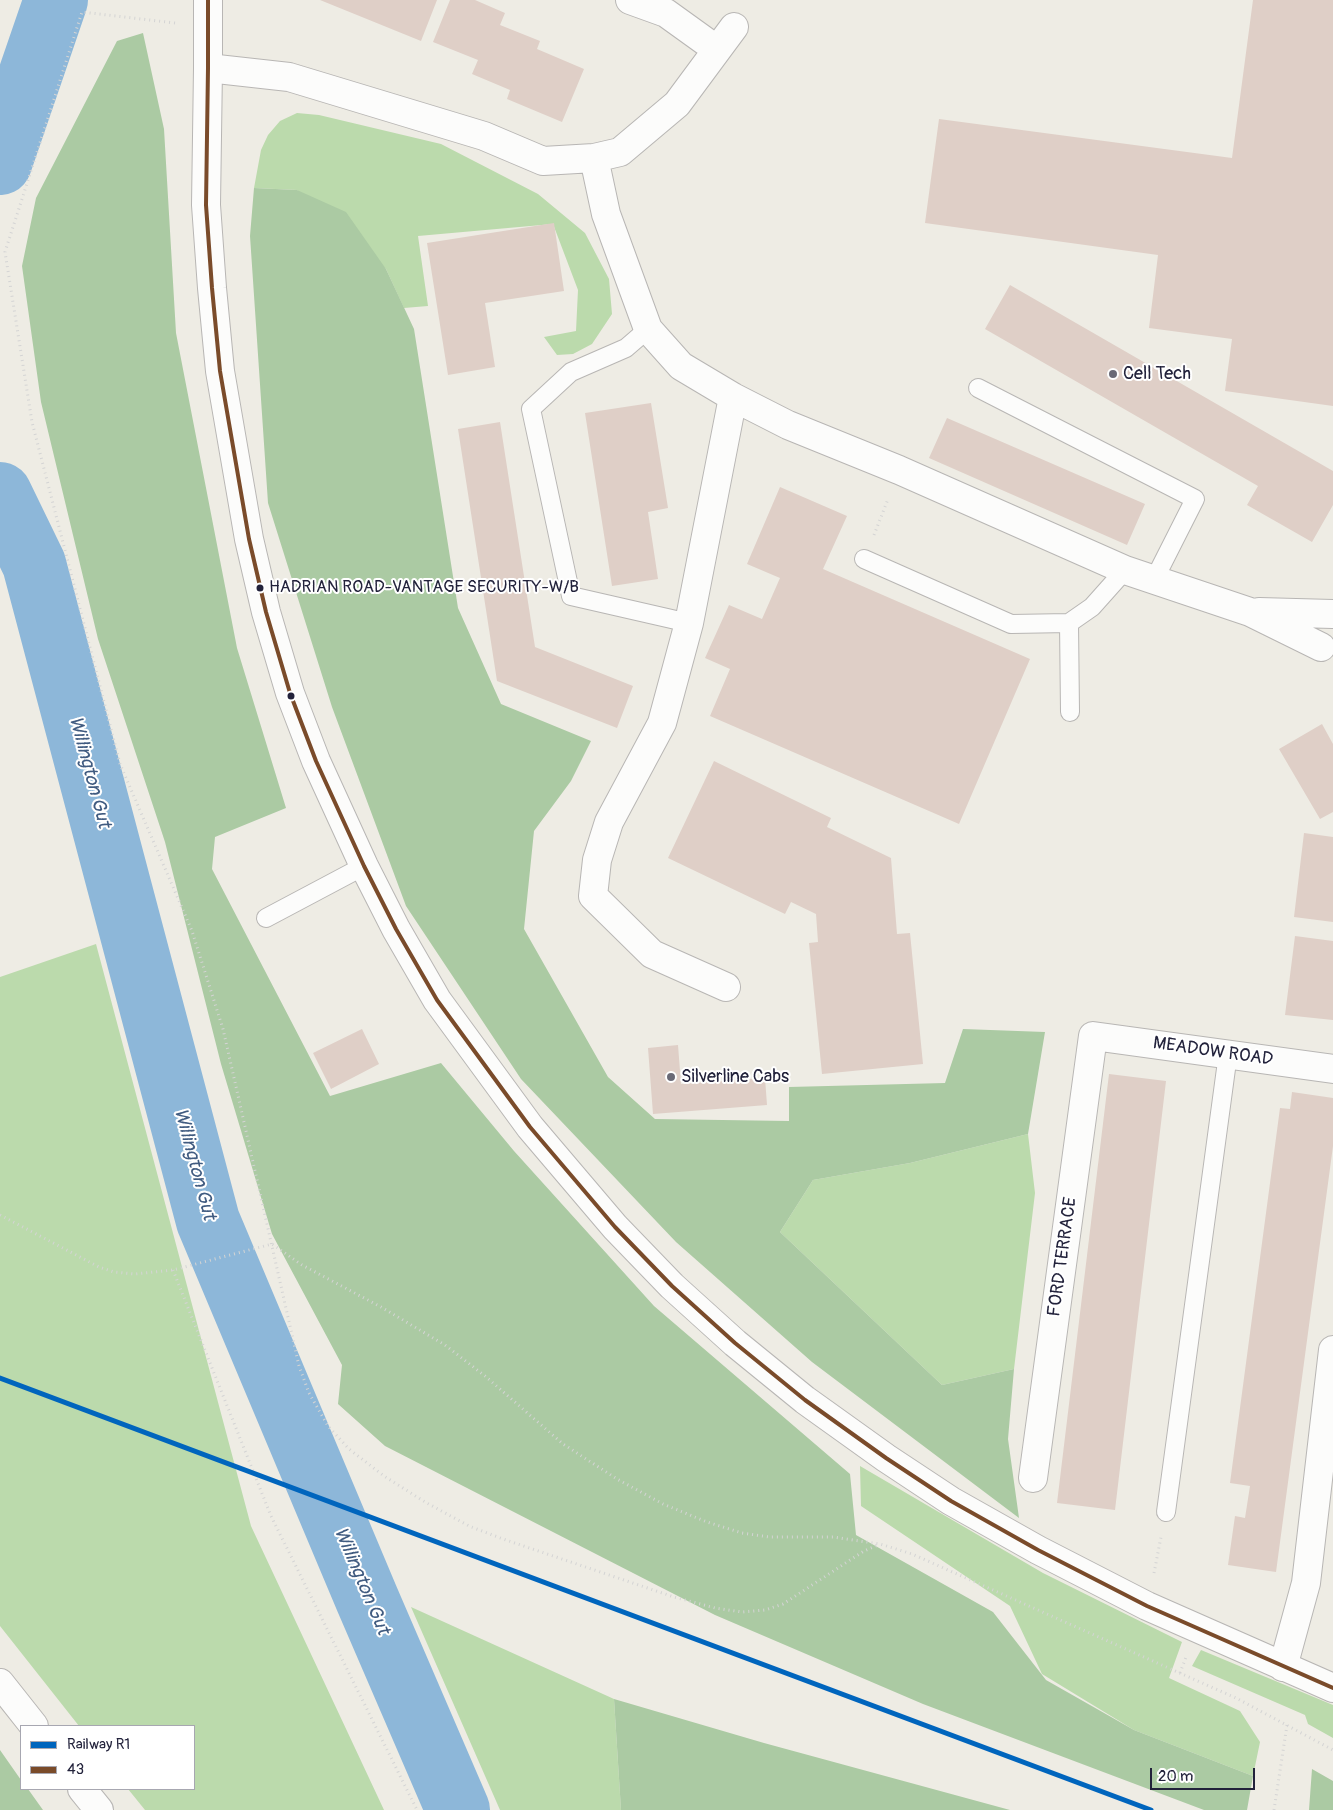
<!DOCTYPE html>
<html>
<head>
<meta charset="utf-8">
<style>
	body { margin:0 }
	#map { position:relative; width:1333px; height:1810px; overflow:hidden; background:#eeece4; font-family:Pangolin,sans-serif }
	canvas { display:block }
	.legend { position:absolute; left:20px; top:1725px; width:175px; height:65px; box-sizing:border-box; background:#fff; border:1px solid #a7a7b1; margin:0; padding:6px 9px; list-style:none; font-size:15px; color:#22223b }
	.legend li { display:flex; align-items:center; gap:10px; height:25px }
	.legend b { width:25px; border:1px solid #a7a7b1 }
	.scale { position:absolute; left:1150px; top:1768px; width:105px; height:22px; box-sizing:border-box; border:2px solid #22223b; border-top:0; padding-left:6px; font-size:15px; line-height:18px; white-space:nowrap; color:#22223b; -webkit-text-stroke:4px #fff; paint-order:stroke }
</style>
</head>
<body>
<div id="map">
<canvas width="1333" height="1810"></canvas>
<ul class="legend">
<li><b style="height:6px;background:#0065bd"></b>Railway R1</li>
<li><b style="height:6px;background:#7a4b2a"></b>43</li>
</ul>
<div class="scale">20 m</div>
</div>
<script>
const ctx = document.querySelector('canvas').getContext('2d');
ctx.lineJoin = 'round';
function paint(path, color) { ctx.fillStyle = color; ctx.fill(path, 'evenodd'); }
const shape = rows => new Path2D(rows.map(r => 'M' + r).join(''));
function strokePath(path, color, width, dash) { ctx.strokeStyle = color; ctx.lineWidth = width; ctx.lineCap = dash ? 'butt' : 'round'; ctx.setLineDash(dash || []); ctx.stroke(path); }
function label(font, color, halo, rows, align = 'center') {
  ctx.font = font + ' Pangolin,sans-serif'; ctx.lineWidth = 4; ctx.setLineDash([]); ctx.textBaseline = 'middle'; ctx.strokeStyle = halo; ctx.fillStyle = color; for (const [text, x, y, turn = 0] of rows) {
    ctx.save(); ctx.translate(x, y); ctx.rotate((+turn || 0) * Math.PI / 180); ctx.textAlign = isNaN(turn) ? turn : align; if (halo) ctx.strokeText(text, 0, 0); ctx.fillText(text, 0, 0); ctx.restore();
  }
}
paint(shape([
	[297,113,319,115,441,144,538,194,585,233,609,279,612,314,592,344,573,354,557,355,544,337,576,331,578,290,553,224,418,236,428,306,404,308,386,269,297,190,254,188,261,150,268,135,280,121],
	[96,944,251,1526,384,1810,145,1810,128,1789,194,1789,194,1726,79,1726,0,1626,0,977],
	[1028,1134,1035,1193,1014,1369,942,1385,780,1232,813,1180,910,1163],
	[860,1466,1043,1573,1182,1642,1169,1678,1240,1711,1260,1742,1253,1776,1134,1730,1042,1674,1010,1606,861,1506],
	[411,1607,614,1699,621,1810,500,1810],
	[1201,1650,1333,1705,1333,1738,1308,1724,1305,1715,1192,1666]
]), '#bbdaac');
paint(shape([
	[143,33,164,129,176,333,237,648,286,808,215,837,212,869,330,1096,441,1063,514,1151,654,1306,850,1474,856,1535,993,1612,1046,1680,1134,1730,1253,1776,1247,1810,1204,1810,923,1704,715,1615,385,1446,338,1404,342,1365,272,1234,221,1064,165,842,98,639,41,402,22,266,36,198,117,41],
	[254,188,297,190,346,212,386,269,414,329,458,608,501,704,591,741,571,781,534,831,524,929,608,1077,655,1119,789,1121,789,1087,945,1083,963,1029,1045,1032,1028,1134,910,1163,813,1180,780,1232,942,1385,1014,1369,1008,1439,1019,1518,812,1362,676,1242,521,1079,406,906,332,707,268,503,250,236],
	[614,1699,764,1743,1010,1810,621,1810],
	[0,1750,21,1780,21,1789,28,1789,43,1810,0,1810],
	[1312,1769,1333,1781,1333,1810,1309,1810]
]), '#abcaa3');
strokePath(shape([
	[0,163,56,0],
	[0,494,34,564,208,1221,367,1599,458,1810]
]), '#8db7d9', 64);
paint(shape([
	[320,0,437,0,421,41],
	[450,0,475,0,505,13,500,25,540,41,537,49,584,69,562,122,507,99,510,90,472,74,478,60,433,42],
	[1253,0,1333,0,1333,406,1225,391,1232,339,1149,328,1158,255,925,223,939,119,1232,158],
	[554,223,564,291,485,303,495,367,448,375,427,243],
	[1010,285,1333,471,1333,505,1312,542,1247,505,1258,486,985,329],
	[651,403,668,508,648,512,658,579,612,586,585,413],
	[947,418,1145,504,1127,545,929,458],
	[500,422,535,647,633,686,617,728,497,681,458,429],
	[780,487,847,516,823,569,1030,659,959,824,710,716,730,669,705,658,729,605,762,619,780,578,747,564],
	[1322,724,1333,744,1333,812,1320,819,1279,749],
	[714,761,831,818,827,827,891,858,897,934,910,933,923,1064,822,1074,809,943,818,942,816,914,791,902,785,914,668,858],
	[1304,833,1333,837,1333,922,1294,917],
	[1295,936,1333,941,1333,1020,1285,1015],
	[362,1029,379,1064,331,1089,313,1053],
	[678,1045,681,1084,765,1078,767,1105,653,1114,648,1048],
	[1109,1074,1166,1081,1115,1510,1057,1503],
	[1292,1092,1333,1098,1333,1146,1276,1572,1228,1565,1235,1516,1245,1518,1250,1486,1230,1483,1280,1108,1290,1109]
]), '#dfcfc7');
const service = shape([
	[648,329,626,348,571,372,531,409,571,596,689,623],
	[978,388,1195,499,1154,580],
	[864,559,1011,624,1069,623],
	[1070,712,1069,623,1092,607,1125,570],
	[266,918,364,866],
	[1166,1512,1228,1054]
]);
const minor = shape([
	[630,0,666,13,716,49],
	[208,68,289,77,484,136,543,161,594,158,606,214,648,329,681,366,733,397,788,425,899,470,1125,570,1250,612,1321,647],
	[594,158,620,152,677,104,734,27],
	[1259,612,1333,614],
	[726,987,652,954,593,896,597,860,609,822,662,723,689,623,733,397],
	[1033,1478,1093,1036,1333,1069],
	[1283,1667,1306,1583,1333,1350]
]);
const tertiary = shape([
	[0,1683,34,1726],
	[82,1789,99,1810]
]);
const primary = shape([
	[208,0,208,68,206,205,212,288,220,371,249,539,266,612,290,693,316,761,364,866,396,929,437,1000,530,1127,615,1227,672,1286,735,1343,805,1400,886,1458,951,1501,1038,1550,1147,1606,1333,1688]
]);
strokePath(service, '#b8b6b4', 20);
strokePath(minor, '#b8b6b4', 30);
strokePath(tertiary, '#b8b6b4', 30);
strokePath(primary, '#b8b6b4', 30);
strokePath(shape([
	[175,23,82,12,5,252,32,422,120,764,192,931,223,1029,299,1366,309,1393,328,1426,349,1449,384,1476,425,1502,469,1526,503,1539,674,1597,715,1608,742,1612,765,1610,783,1604,864,1551,880,1544],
	[874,535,888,499],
	[0,1215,99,1267,114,1272,135,1274,173,1270,272,1244,302,1265,381,1307,445,1345,485,1376,563,1444,617,1479,663,1504,707,1522,742,1533,769,1537,833,1537,880,1544,912,1554,1236,1698,1333,1750],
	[173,1270,271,1516,417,1810],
	[1154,1573,1161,1537],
	[1180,1673,1186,1657],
	[1274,1810,1287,1725]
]), '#d4d4d4', 3, [1, 4]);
strokePath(service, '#fcfcfb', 18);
strokePath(minor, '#fcfcfb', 28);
strokePath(tertiary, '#fcfcfb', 28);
strokePath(primary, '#fcfcfb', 28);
strokePath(shape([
	[208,0,208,68,206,205,212,288,220,371,249,539,266,612,290,693,316,761,364,866,396,929,437,1000,530,1127,615,1227,672,1286,735,1343,805,1400,886,1458,951,1501,1038,1550,1147,1606,1333,1688]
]), '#7a4b2a', 4);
strokePath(shape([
	[0,1378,1151,1810]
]), '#0065bd', 5);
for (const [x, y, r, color] of [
	[1113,374,5,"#696976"],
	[260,588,4.5,"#22223b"],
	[291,696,4.5,"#22223b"],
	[671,1077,5,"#696976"]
]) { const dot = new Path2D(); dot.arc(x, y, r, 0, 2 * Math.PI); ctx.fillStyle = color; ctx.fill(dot); strokePath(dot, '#fff', 2); }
label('17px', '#22223b', '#fff', [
	["HADRIAN ROAD-VANTAGE SECURITY-W/B",269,588]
], 'left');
label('18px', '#22223b', '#fff', [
	["Cell Tech",1123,374],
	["Silverline Cabs",681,1077]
], 'left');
label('18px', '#22223b', '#fff', [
	["MEADOW ROAD",1213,1052,8],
	["FORD TERRACE",1063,1257,-82]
]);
label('italic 19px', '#405b80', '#fff', [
	["Willington Gut",89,772,75],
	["Willington Gut",194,1164,75],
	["Willington Gut",361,1581,67]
]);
</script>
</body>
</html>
